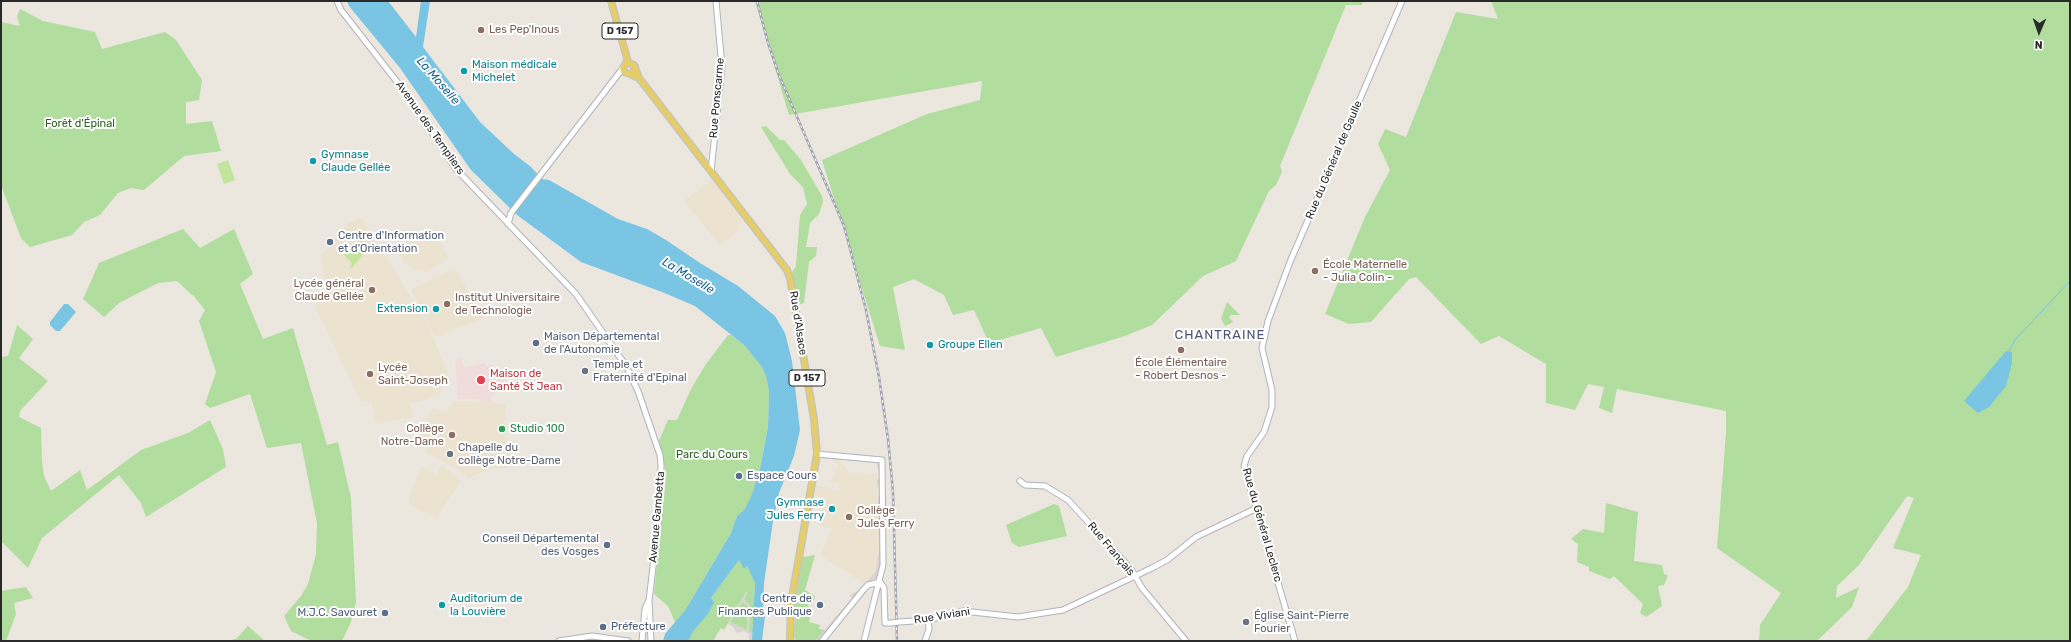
<!DOCTYPE html>
<html>
<head>
<meta charset="utf-8">
<style>
	body { margin:0 }
	#map { position:relative; width:2071px; height:642px; overflow:hidden; background:#ebe6de; font-family:Rubik,sans-serif }
	canvas { display:block }
	.frame { position:absolute; inset:0; border:2px solid #2a2a2a; pointer-events:none }
	.north { position:absolute; left:2019px; top:12px; width:40px; height:40px; -webkit-text-stroke:3px #fff; paint-order:stroke; rotate:182deg; font-size:11px; font-weight:700; line-height:16px; text-align:center; color:#2a2a2a }
	.north::after { content:''; display:block; margin:auto; width:14px; height:18px; background:#2a2a2a; clip-path:polygon(50% 0,100% 100%,50% 72%,0 100%) }
</style>
</head>
<body>
<div id="map">
<canvas width="2071" height="642"></canvas>
<div class="frame"></div>
<div class="north">N</div>
</div>
<script>
const ctx = document.querySelector('canvas').getContext('2d');
ctx.lineJoin = 'round';
function paint(path, color) { ctx.fillStyle = color; ctx.fill(path, 'evenodd'); }
const shape = rows => new Path2D(rows.map(r => 'M' + r).join(''));
function strokePath(path, color, width, dash) { ctx.strokeStyle = color; ctx.lineWidth = width; ctx.lineCap = dash ? 'butt' : 'round'; ctx.setLineDash(dash || []); ctx.stroke(path); }
function label(font, color, halo, rows, align = 'center') {
  ctx.font = font + ' Rubik,sans-serif'; ctx.lineWidth = 4; ctx.setLineDash([]); ctx.textBaseline = 'middle'; ctx.strokeStyle = halo; ctx.fillStyle = color; for (const [text, x, y, turn = 0] of rows) {
    ctx.save(); ctx.translate(x, y); ctx.rotate((+turn || 0) * Math.PI / 180); ctx.textAlign = isNaN(turn) ? turn : align; if (halo) ctx.strokeText(text, 0, 0); ctx.fillText(text, 0, 0); ctx.restore();
  }
}
paint(shape([
	[712,180,743,221,738,226,740,229,720,245,684,201],
	[362,218,428,325,448,374,439,394,410,404,412,418,376,423,371,401,361,402,316,308,327,288,320,258,348,223],
	[431,228,449,259,425,272,414,270,413,267,405,263,396,248,398,240,404,236],
	[451,269,456,270,483,319,435,337,411,290],
	[455,401,469,401,505,404,508,468,488,469,468,479,461,471,425,452,430,445,416,438,433,408,445,413],
	[832,459,839,459,850,474,877,473,880,544,876,571,865,584,820,555,832,529,818,525,825,498,815,496,815,488,816,485,839,490,839,484,831,482,838,465],
	[442,465,461,481,436,518,409,505,409,499,421,466,437,474]
]), '#ebe3cf');
paint(shape([
	[461,358,464,368,485,363,486,366,493,365,494,369,504,367,504,388,498,388,491,398,491,403,480,402,479,399,458,399,455,360]
]), '#f1dcdc');
paint(shape([
	[755,1,1363,1,1362,5,1346,5,1280,166,1282,172,1276,185,1269,191,1236,261,1203,276,1152,325,1125,336,1056,357,1041,328,989,343,974,310,953,315,944,295,914,279,893,287,905,350,880,346,822,160,927,114,980,100,982,81,789,115],
	[1491,1,2070,1,2070,641,1866,641,1908,587,1921,555,1893,548,1914,498,1907,496,1859,565,1837,586,1836,598,1859,587,1852,607,1817,641,1759,641,1760,625,1781,593,1717,548,1726,433,1726,411,1617,389,1612,413,1599,408,1604,387,1588,384,1575,410,1546,403,1546,364,1499,336,1481,344,1416,277,1409,279,1371,322,1349,324,1325,314,1365,217,1390,170,1378,144,1385,129,1406,137,1456,12,1498,19],
	[20,9,43,21,95,32,102,49,165,32,176,40,202,80,199,100,186,102,186,124,212,121,221,151,184,156,144,190,131,188,118,193,100,215,84,222,72,235,30,247,21,238,1,185,1,22,20,26,17,17],
	[766,126,780,140,784,140,801,160,822,196,823,202,819,214,810,223,806,247,817,247,816,256,809,262,804,303,798,305,792,272,796,266,800,215,807,204,803,187,790,174,761,127],
	[183,229,200,248,234,229,253,274,240,284,263,339,293,328,327,445,338,442,351,498,356,602,351,622,342,641,314,641,307,639,291,631,284,616,301,596,308,584,316,554,317,523,301,443,267,448,250,394,210,408,205,404,216,372,199,321,205,310,193,295,192,295,177,281,158,283,119,303,104,317,83,299,99,263],
	[1227,302,1240,315,1231,315,1229,317,1233,322,1225,326,1221,319],
	[17,325,33,339,19,358,48,381,20,411,19,417,41,428,42,462,44,476,51,491,80,470,87,490,141,450,188,433,210,420,223,449,226,467,146,517,141,503,119,475,42,538,28,568,1,541,1,357,8,356],
	[728,335,731,335,744,345,762,367,766,376,769,392,768,427,760,469,751,498,744,510,737,516,731,533,686,609,675,622,668,606,654,594,665,486,665,468,659,441,668,420,677,420,691,389,706,364],
	[1606,503,1638,512,1634,561,1662,565,1664,574,1668,575,1664,585,1658,586,1662,606,1646,617,1640,613,1643,604,1614,576,1610,579,1589,571,1589,567,1577,562,1578,544,1571,539,1583,529,1604,533],
	[1054,504,1059,506,1067,536,1019,547,1012,543,1006,525],
	[815,555,805,590,815,596,814,601,812,598,806,602,812,611,809,622,820,625,819,629,826,630,815,641,796,641,794,636,795,602,803,557],
	[739,560,747,566,755,583,753,634,749,632,750,605,744,600,747,593,746,592,724,630,721,628,713,641,688,641,693,630,708,614,711,598],
	[26,587,33,598,14,603,16,614,6,641,1,641,1,591],
	[742,602,748,606,747,630,730,622],
	[248,626,265,641,225,641,236,639]
]), '#b1dd9f');
paint(shape([
	[228,160,235,180,224,184,217,164],
	[362,240,367,244,367,249,351,269,350,266,352,264,344,255,356,242]
]), '#c2e49b');
paint(shape([
	[821,457,878,462,880,463,881,480,877,487,877,480,880,479,877,463,821,458,795,602,794,636,796,641,795,641,793,636,794,602],
	[878,496,881,502,879,503,881,521,879,579,872,580,865,586,825,634,819,640,815,641,852,598,850,595,861,589,876,571,880,544],
	[746,592,747,593,744,600,750,605,749,631,753,634,752,641,749,641,749,634,744,631,737,633,733,627,728,624],
	[742,602,748,606,747,630,730,622]
]), '#d8d5d0');
paint(shape([
	[347,1,388,1,416,37,421,1,430,1,423,47,480,122,514,154,531,167,542,179,549,180,618,219,647,229,666,240,700,263,738,286,775,316,785,333,792,361,800,430,794,456,779,493,773,521,764,583,763,614,765,616,762,641,752,641,755,583,747,566,744,569,739,560,711,598,714,602,708,614,694,630,688,641,663,641,665,634,686,609,731,533,737,516,744,510,751,497,760,469,768,427,769,392,766,376,762,367,744,345,695,306,662,292,581,262,517,215,471,170,400,68,349,6],
	[64,304,68,304,76,312,60,331,56,331,50,325,50,322],
	[2006,351,2012,352,2012,363,2006,386,1989,407,1978,413,1964,401]
]), '#7ac4e4');
strokePath(shape([
	[2009,351,2015,340,2070,281]
]), '#7ac4e4', 1);
const secondary = shape([
	[337,1,341,10,405,92,456,169,576,294,626,366,638,391,660,455,661,465,660,507,649,601,651,641],
	[711,171,722,67,716,1],
	[508,224,511,213,623,68],
	[817,454,882,460,883,565,864,641],
	[1020,481,1025,485,1045,486,1068,500,1131,569,1142,588,1186,641],
	[880,582,884,588,885,623,891,623],
	[899,622,928,620,963,611,1018,617,1063,610,1152,568,1167,560,1196,537,1257,508],
	[559,641,592,636,628,641],
	[642,641,645,609,648,602],
	[822,641,864,589,868,585,880,582],
	[925,641,929,629,928,620],
	[1295,641,1244,466,1247,456,1264,432,1272,407,1272,390,1262,348,1268,321,1290,262,1402,1]
]);
const primary = shape([
	[611,1,628,62],
	[630,74,639,78,634,65,632,64,626,63,623,68,624,72,630,74,633,72,635,67],
	[639,78,737,205,787,270,790,278,814,419,817,454,791,603,790,641]
]);
strokePath(secondary, '#b1b3bd', 7);
strokePath(primary, '#c3c3c3', 8);
strokePath(secondary, '#fff', 5);
strokePath(primary, '#e5cd69', 5.5);
const rail = shape([
	[757,1,768,43,779,75,844,226,866,310,879,377,888,439,893,492,897,641]
]);
strokePath(rail, '#a1a3b3', 2.5);
strokePath(rail, '#fff', 1, [3]);
const secondaryBridge = shape([
	[891,623,899,622]
]);
strokePath(secondaryBridge, '#b1b3bd', 7, []);
strokePath(secondaryBridge, '#fff', 5);
for (const [x, y, r, color] of [
	[481,30,4,"#8d6e63"],
	[464,71,4,"#0f9aa8"],
	[313,161,4,"#0f9aa8"],
	[330,242,4,"#5c6f8a"],
	[1315,271,4,"#8d6e63"],
	[372,290,4,"#8d6e63"],
	[447,304,4,"#8d6e63"],
	[436,309,4,"#0f9aa8"],
	[536,343,4,"#5c6f8a"],
	[930,345,4,"#0f9aa8"],
	[1181,350,4,"#8d6e63"],
	[585,371,4,"#6b7280"],
	[370,374,4,"#8d6e63"],
	[481,380,5,"#e0444e"],
	[502,429,4,"#2e9e5b"],
	[452,435,4,"#8d6e63"],
	[450,454,4,"#6b7280"],
	[739,476,4,"#5c6f8a"],
	[832,509,4,"#0f9aa8"],
	[849,517,4,"#8d6e63"],
	[607,545,4,"#5c6f8a"],
	[442,605,4,"#0f9aa8"],
	[820,605,4,"#5c6f8a"],
	[385,613,4,"#5c6f8a"],
	[1246,622,4,"#6b7280"],
	[603,627,4,"#5c6f8a"]
]) { const dot = new Path2D(); dot.arc(x, y, r, 0, 2 * Math.PI); ctx.fillStyle = color; ctx.fill(dot); strokePath(dot, '#fff', 1.5); }
for (const [x, y, w] of [
	[620,31,36],
	[807,378,36]
]) { const box = new Path2D(); box.roundRect(x - w / 2, y - 8, w, 16, 3); ctx.fillStyle = '#fff'; ctx.fill(box); strokePath(box, '#2a2a2a', 1); }
label('bold 10px', '#2a2a2a', null, [
	["D 157",620,31],
	["D 157",807,378]
]);
label('11px', '#785e54', '#fff', [
	["Les Pep'Inous",489,30],
	["École Maternelle",1323,265],
	["- Julia Colin -",1323,278],
	["Lycée général",364,284,"right"],
	["Claude Gellée",364,297,"right"],
	["Institut Universitaire",455,298],
	["de Technologie",455,311],
	["École Élémentaire",1181,363,"center"],
	["- Robert Desnos -",1181,376,"center"],
	["Lycée",378,368],
	["Saint-Joseph",378,381],
	["Collège",444,429,"right"],
	["Notre-Dame",444,442,"right"],
	["Collège",857,511],
	["Jules Ferry",857,524]
], 'left');
label('11px', '#0d838f', '#fff', [
	["Maison médicale",472,65],
	["Michelet",472,78],
	["Gymnase",321,155],
	["Claude Gellée",321,168],
	["Extension",428,309,"right"],
	["Groupe Ellen",938,345],
	["Gymnase",824,503,"right"],
	["Jules Ferry",824,516,"right"],
	["Auditorium de",450,599],
	["la Louvière",450,612]
], 'left');
label('11px', '#2a2a2a', '#fff', [
	["Rue Ponscarme",717,98,-85],
	["Avenue des Templiers",430,128,55],
	["Rue du Général de Gaulle",1334,160,-67],
	["Rue d'Alsace",798,323,81],
	["Avenue Gambetta",657,517,-85],
	["Rue du Général Leclerc",1262,525,74],
	["Rue Français",1111,549,50],
	["Rue Viviani",942,616,-9]
]);
label('11px', '#2b6220', '#fff', [
	["Forêt d'Épinal",80,124],
	["Parc du Cours",712,455]
]);
label('11px', '#4e5e75', '#fff', [
	["Centre d'Information",338,236],
	["et d'Orientation",338,249],
	["Maison Départemental",544,337],
	["de l'Autonomie",544,350],
	["Espace Cours",747,476],
	["Conseil Départemental",599,539,"right"],
	["des Vosges",599,552,"right"],
	["Centre de",812,599,"right"],
	["Finances Publique",812,612,"right"],
	["M.J.C. Savouret",377,613,"right"],
	["Préfecture",611,627]
], 'left');
label('11px', '#5b616d', '#fff', [
	["Temple et",593,365],
	["Fraternité d'Epinal",593,378],
	["Chapelle du",458,448],
	["collège Notre-Dame",458,461],
	["Église Saint-Pierre",1254,616],
	["Fourier",1254,629]
], 'left');
label('11px', '#be3a42', '#fff', [
	["Maison de",490,374],
	["Santé St Jean",490,387]
], 'left');
label('11px', '#27864d', '#fff', [
	["Studio 100",510,429]
], 'left');
label('italic 12px', '#196290', '#fff', [
	["La Moselle",438,81,49],
	["La Moselle",688,276,31]
]);
ctx.letterSpacing = '1px';
label('13px', '#4f5477', '#fff', [
	["CHANTRAINE",1220,335]
]);
ctx.letterSpacing = '0px';
</script>
</body>
</html>
